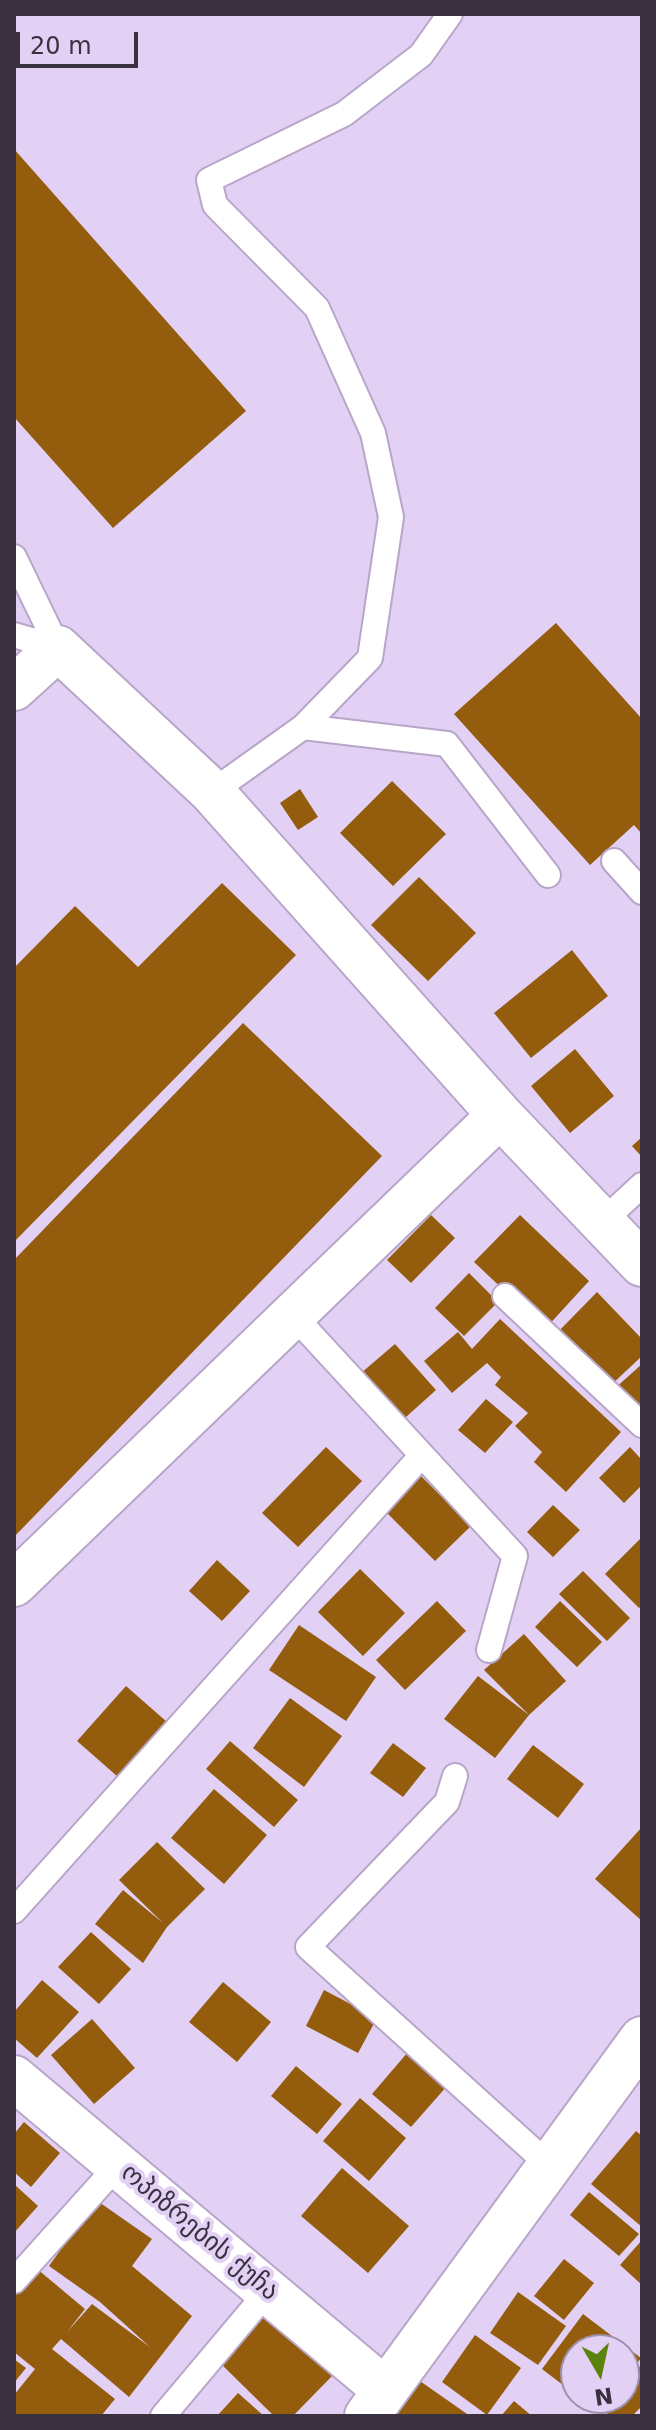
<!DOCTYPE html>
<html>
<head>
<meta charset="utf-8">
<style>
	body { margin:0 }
	#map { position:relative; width:656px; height:2430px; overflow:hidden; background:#e3d0f5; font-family:"DejaVu Sans",sans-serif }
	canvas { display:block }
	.frame { position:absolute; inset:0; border:16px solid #393140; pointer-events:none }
	.north { position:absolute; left:560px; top:2334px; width:80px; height:80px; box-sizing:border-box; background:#e3d0f5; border:2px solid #9f90ad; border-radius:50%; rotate:171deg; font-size:22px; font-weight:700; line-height:32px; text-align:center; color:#393140 }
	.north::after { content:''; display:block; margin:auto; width:28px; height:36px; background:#59830a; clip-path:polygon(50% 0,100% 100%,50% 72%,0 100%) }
	.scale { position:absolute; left:16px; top:32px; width:122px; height:36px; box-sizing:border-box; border:4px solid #393140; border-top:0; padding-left:10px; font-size:24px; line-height:28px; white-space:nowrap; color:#393140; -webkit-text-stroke:6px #e3d0f5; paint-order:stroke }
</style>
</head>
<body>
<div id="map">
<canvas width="656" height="2430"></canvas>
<div class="frame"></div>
<div class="north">N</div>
<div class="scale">20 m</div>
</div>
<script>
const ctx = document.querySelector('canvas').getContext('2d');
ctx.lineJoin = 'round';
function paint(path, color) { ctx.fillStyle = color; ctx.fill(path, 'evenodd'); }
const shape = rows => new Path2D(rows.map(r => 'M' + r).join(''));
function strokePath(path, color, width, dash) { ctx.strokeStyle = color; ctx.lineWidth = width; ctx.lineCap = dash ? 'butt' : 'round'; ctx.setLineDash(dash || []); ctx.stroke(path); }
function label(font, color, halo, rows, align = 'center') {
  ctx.font = font + ' "DejaVu Sans","Noto Sans Georgian",sans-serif'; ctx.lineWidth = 8; ctx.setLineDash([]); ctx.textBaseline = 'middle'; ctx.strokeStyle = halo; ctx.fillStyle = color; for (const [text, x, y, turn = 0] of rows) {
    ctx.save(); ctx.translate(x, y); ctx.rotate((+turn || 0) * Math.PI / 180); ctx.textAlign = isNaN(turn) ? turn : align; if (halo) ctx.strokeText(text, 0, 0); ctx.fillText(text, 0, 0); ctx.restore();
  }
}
paint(shape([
	[14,149,246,411,113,528,14,417],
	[556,623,642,719,642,834,634,825,590,865,454,714],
	[392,781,446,834,393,886,340,833],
	[300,789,318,817,298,830,280,803],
	[419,877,476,933,428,981,371,925],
	[222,883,296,955,14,1242,14,968,75,906,138,967],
	[572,950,608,996,531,1058,494,1013],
	[243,1023,382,1156,14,1537,14,1260],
	[575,1049,614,1096,570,1133,531,1086],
	[642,1137,642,1157,632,1146],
	[431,1215,455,1238,411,1283,387,1260],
	[520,1215,589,1281,545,1329,474,1262],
	[469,1273,498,1302,464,1336,435,1308],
	[597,1292,642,1339,642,1356,609,1387,555,1335],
	[500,1319,621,1432,566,1492,534,1462,542,1452,515,1426,528,1413,495,1385,501,1377,487,1363,452,1393,424,1361,458,1332,472,1349],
	[395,1344,436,1390,396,1426,354,1379],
	[642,1364,642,1422,613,1390],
	[486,1399,513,1422,485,1453,458,1430],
	[326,1447,362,1481,298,1547,262,1513],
	[630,1447,642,1460,642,1485,624,1503,599,1478],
	[420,1475,471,1526,435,1561,384,1510],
	[553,1505,580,1530,553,1557,527,1532],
	[642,1537,642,1605,639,1608,605,1574],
	[217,1560,250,1591,222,1621,189,1591],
	[360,1569,405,1613,363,1656,318,1612],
	[583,1571,630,1618,607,1641,559,1594],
	[437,1601,466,1631,405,1690,376,1660],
	[560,1601,602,1642,577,1667,535,1627],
	[299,1625,376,1677,346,1721,269,1670],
	[524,1634,566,1681,529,1715,484,1670],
	[478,1676,529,1715,495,1758,444,1719],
	[126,1686,167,1722,118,1777,77,1741],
	[290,1698,342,1736,304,1787,253,1748],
	[230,1741,298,1800,274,1827,206,1769],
	[393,1743,426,1768,403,1797,370,1773],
	[533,1745,584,1784,558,1818,507,1779],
	[214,1789,267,1835,224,1884,171,1838],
	[642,1827,642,1921,595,1879],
	[157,1842,205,1889,167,1927,143,1963,95,1924,123,1890,163,1923,119,1880],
	[91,1932,131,1969,99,2004,58,1967],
	[42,1980,79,2012,37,2058,14,2038,14,2012],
	[223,1982,271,2022,237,2062,189,2022],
	[324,1990,377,2018,358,2053,306,2026],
	[92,2019,135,2068,94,2104,51,2055],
	[408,2052,447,2086,411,2127,372,2094],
	[296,2066,342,2104,317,2134,271,2096],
	[360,2098,406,2138,369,2181,323,2141],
	[24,2122,60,2153,31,2187,14,2172,14,2134],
	[636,2131,642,2136,642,2227,591,2184],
	[342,2168,409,2226,368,2273,301,2216],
	[14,2184,38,2206,14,2233],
	[589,2192,639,2234,619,2256,570,2215],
	[96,2200,152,2239,132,2266,192,2316,129,2397,61,2339,52,2349,115,2399,101,2416,14,2416,14,2395,35,2369,14,2352,14,2295,36,2268,85,2309,67,2332,92,2304,150,2347,100,2302,49,2266],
	[642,2240,642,2285,620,2265],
	[564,2259,594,2283,564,2320,534,2296],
	[518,2292,566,2326,538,2365,490,2333],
	[267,2310,333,2375,293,2416,274,2416,217,2360],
	[583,2314,641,2358,624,2381,624,2350,576,2350,576,2395,542,2369],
	[475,2335,521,2368,487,2415,442,2382],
	[14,2359,26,2368,14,2383],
	[642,2364,642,2406,632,2416,610,2416,602,2409,599,2412,581,2398,624,2398,624,2384],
	[417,2379,470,2416,399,2416,394,2412],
	[238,2393,264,2416,217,2416],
	[514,2401,532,2416,501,2416]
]), '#935d0d');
const service = shape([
	[14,557,58,648],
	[14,635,58,648],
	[303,727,370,658,391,517,373,433,317,308,215,205,209,180,344,114,421,55,450,14],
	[212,792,303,727,447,744,548,875],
	[614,861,642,892],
	[602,1222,642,1185],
	[505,1296,642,1425],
	[293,1315,515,1556,489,1650],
	[455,1776,447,1802,308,1947,549,2165],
	[14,1911,422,1455],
	[14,2281,118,2165],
	[163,2416,268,2291]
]);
const minor = shape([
	[14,688,58,648,212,792,500,1115,642,1264],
	[14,1584,500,1115],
	[14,2078,384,2389]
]);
const tertiary = shape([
	[367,2416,642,2039]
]);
strokePath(service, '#b8a6c9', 28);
strokePath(minor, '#b8a6c9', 48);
strokePath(tertiary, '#b8a6c9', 48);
strokePath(service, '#fff', 24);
strokePath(minor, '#fff', 44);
strokePath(tertiary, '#fff', 44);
label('26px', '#393140', '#e3d0f5', [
	["ოპიზრების ქუჩა",199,2233,40]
]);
</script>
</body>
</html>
